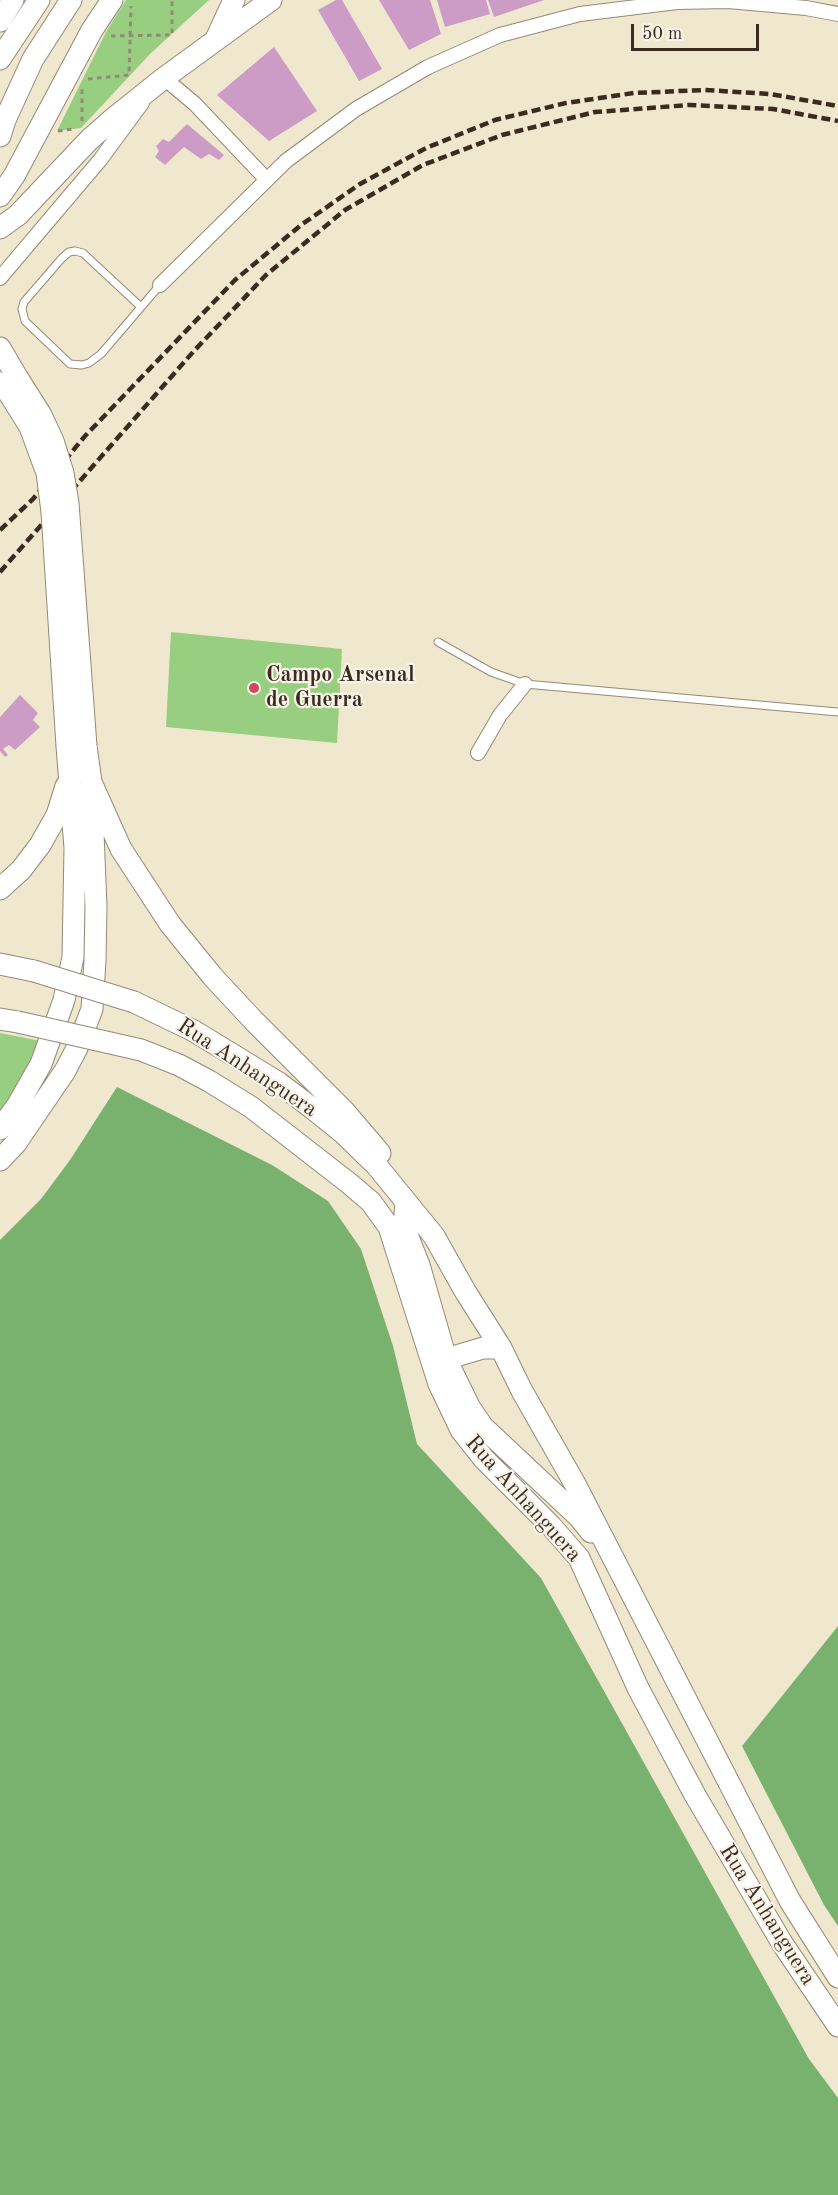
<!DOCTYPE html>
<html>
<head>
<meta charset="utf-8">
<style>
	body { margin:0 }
	#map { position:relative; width:838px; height:2195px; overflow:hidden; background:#efe8ce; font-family:"Old Standard TT",serif }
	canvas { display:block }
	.scale { position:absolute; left:631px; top:24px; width:128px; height:27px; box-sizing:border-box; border:3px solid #3b2a1e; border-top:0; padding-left:8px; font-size:18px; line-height:21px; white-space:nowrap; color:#3b2a1e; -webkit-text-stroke:4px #f7f3e8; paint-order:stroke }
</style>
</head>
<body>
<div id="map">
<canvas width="838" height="2195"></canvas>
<div class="scale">50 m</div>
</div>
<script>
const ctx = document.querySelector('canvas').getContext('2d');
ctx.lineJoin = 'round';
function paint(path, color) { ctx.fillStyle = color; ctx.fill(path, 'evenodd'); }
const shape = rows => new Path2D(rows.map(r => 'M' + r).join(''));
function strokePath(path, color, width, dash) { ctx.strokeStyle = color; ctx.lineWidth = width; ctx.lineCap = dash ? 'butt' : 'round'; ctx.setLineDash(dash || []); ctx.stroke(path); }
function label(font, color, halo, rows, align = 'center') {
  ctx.font = font + ' "Old Standard TT",serif'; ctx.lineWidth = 4.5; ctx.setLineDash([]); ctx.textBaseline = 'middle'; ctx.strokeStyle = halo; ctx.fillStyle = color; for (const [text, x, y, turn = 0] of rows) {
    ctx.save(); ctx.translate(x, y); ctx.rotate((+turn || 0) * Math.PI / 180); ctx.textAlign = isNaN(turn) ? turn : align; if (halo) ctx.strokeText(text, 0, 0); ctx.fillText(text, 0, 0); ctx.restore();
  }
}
paint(shape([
	[126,0,209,0,150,54,81,128,57,131,106,32],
	[171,632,342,649,337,743,166,727],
	[0,1033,41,1041,0,1118]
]), '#97ce80');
paint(shape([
	[117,1087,272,1165,328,1201,361,1249,393,1346,417,1444,541,1578,809,2059,838,2098,838,2195,0,2195,0,1240,41,1199,70,1160],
	[838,1626,838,1926,824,1905,742,1746]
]), '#79b16e');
paint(shape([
	[336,0,342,0,382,69,359,81,318,10],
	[379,0,430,0,441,34,409,50],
	[437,0,486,0,490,14,445,27],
	[488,0,544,0,494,17],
	[274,47,317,111,269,141,217,95],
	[187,124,224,155,219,160,209,154,201,159,184,147,165,165,155,157,159,151,156,146,163,139,169,142],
	[20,695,38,713,33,720,40,727,15,750,9,745,3,749,8,755,5,757,0,751,0,717]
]), '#cc9bc6');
const service = shape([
	[141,307,83,253,75,251,69,252,62,258,24,302,22,309,25,321,70,364,82,365,89,363,101,354,160,285],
	[438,642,491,672,525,684,838,712]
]);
const minor = shape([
	[164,78,195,104,267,180],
	[0,278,100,160,142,103],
	[160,285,286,161,356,109,428,67,500,35,580,14,677,2,728,1,806,8,838,14],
	[478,753,500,715,525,684]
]);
const primary = shape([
	[0,21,13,0],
	[216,39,234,0],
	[0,59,39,0],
	[0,136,5,120,33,59,71,0],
	[0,196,14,176,92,30,112,0],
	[0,228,18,215,89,140,114,118,164,78,271,0],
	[0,348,17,377],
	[91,782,121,849,170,924,213,977,254,1021,345,1112,380,1153],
	[0,889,21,870,40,845,57,815,66,786],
	[0,964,34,971],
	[134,1002,194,1031,279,1083,312,1108,342,1132,377,1166,434,1236,465,1291,501,1348,522,1391,575,1484,790,1901,838,1977],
	[0,1019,18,1022],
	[141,1050,179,1065,209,1081,251,1107,350,1184,371,1202,389,1227,439,1384,461,1430,484,1459,551,1526,579,1558,638,1688,695,1795,782,1943,838,2026],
	[0,1129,17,1106,41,1064,64,1000,73,957,75,848,67,746],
	[0,1160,16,1143,65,1071,77,1048,92,1009,95,961,96,907,91,782,86,746],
	[406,1202,404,1227,419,1265,446,1359,470,1408,483,1427,579,1517,591,1532],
	[442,1372,446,1359,483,1348,501,1348]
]);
strokePath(service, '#958976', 9);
strokePath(minor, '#958976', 16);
strokePath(primary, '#958976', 23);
strokePath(shape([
	[111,36,172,35,172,0],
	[88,79,129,75,131,6],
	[82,121,82,89],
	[58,131,73,129]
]), '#958976', 3, [4.5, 4.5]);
strokePath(service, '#fff', 7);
strokePath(minor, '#fff', 14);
strokePath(primary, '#fff', 21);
strokePath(shape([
	[0,530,33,499,85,436,235,280,301,225,360,184,426,148,495,120,566,103,634,93,705,90,770,94,838,106],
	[0,572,193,352,266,275,345,210,423,165,502,135,595,112,689,105,773,109,838,121]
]), '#3b2a1e', 4.5, [9, 4.5]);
const primaryBridge = shape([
	[17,377,41,415,53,441,63,473,68,503,86,746],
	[0,383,7,390,30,427,47,473,52,512,67,746],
	[34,971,134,1002],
	[18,1022,141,1050]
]);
strokePath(primaryBridge, '#958976', 23, []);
strokePath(primaryBridge, '#fff', 21);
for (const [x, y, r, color] of [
	[254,688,6,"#d1495b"]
]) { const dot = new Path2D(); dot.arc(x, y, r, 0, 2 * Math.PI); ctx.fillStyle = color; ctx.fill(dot); strokePath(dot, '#f7f3e8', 2); }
label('bold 22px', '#3b2a1e', '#f7f3e8', [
	["Campo Arsenal",266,675],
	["de Guerra",266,700]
], 'left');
label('22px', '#3b2a1e', '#f7f3e8', [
	["Rua Anhanguera",247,1068,33],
	["Rua Anhanguera",523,1499,48],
	["Rua Anhanguera",767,1915,58]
]);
</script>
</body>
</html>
